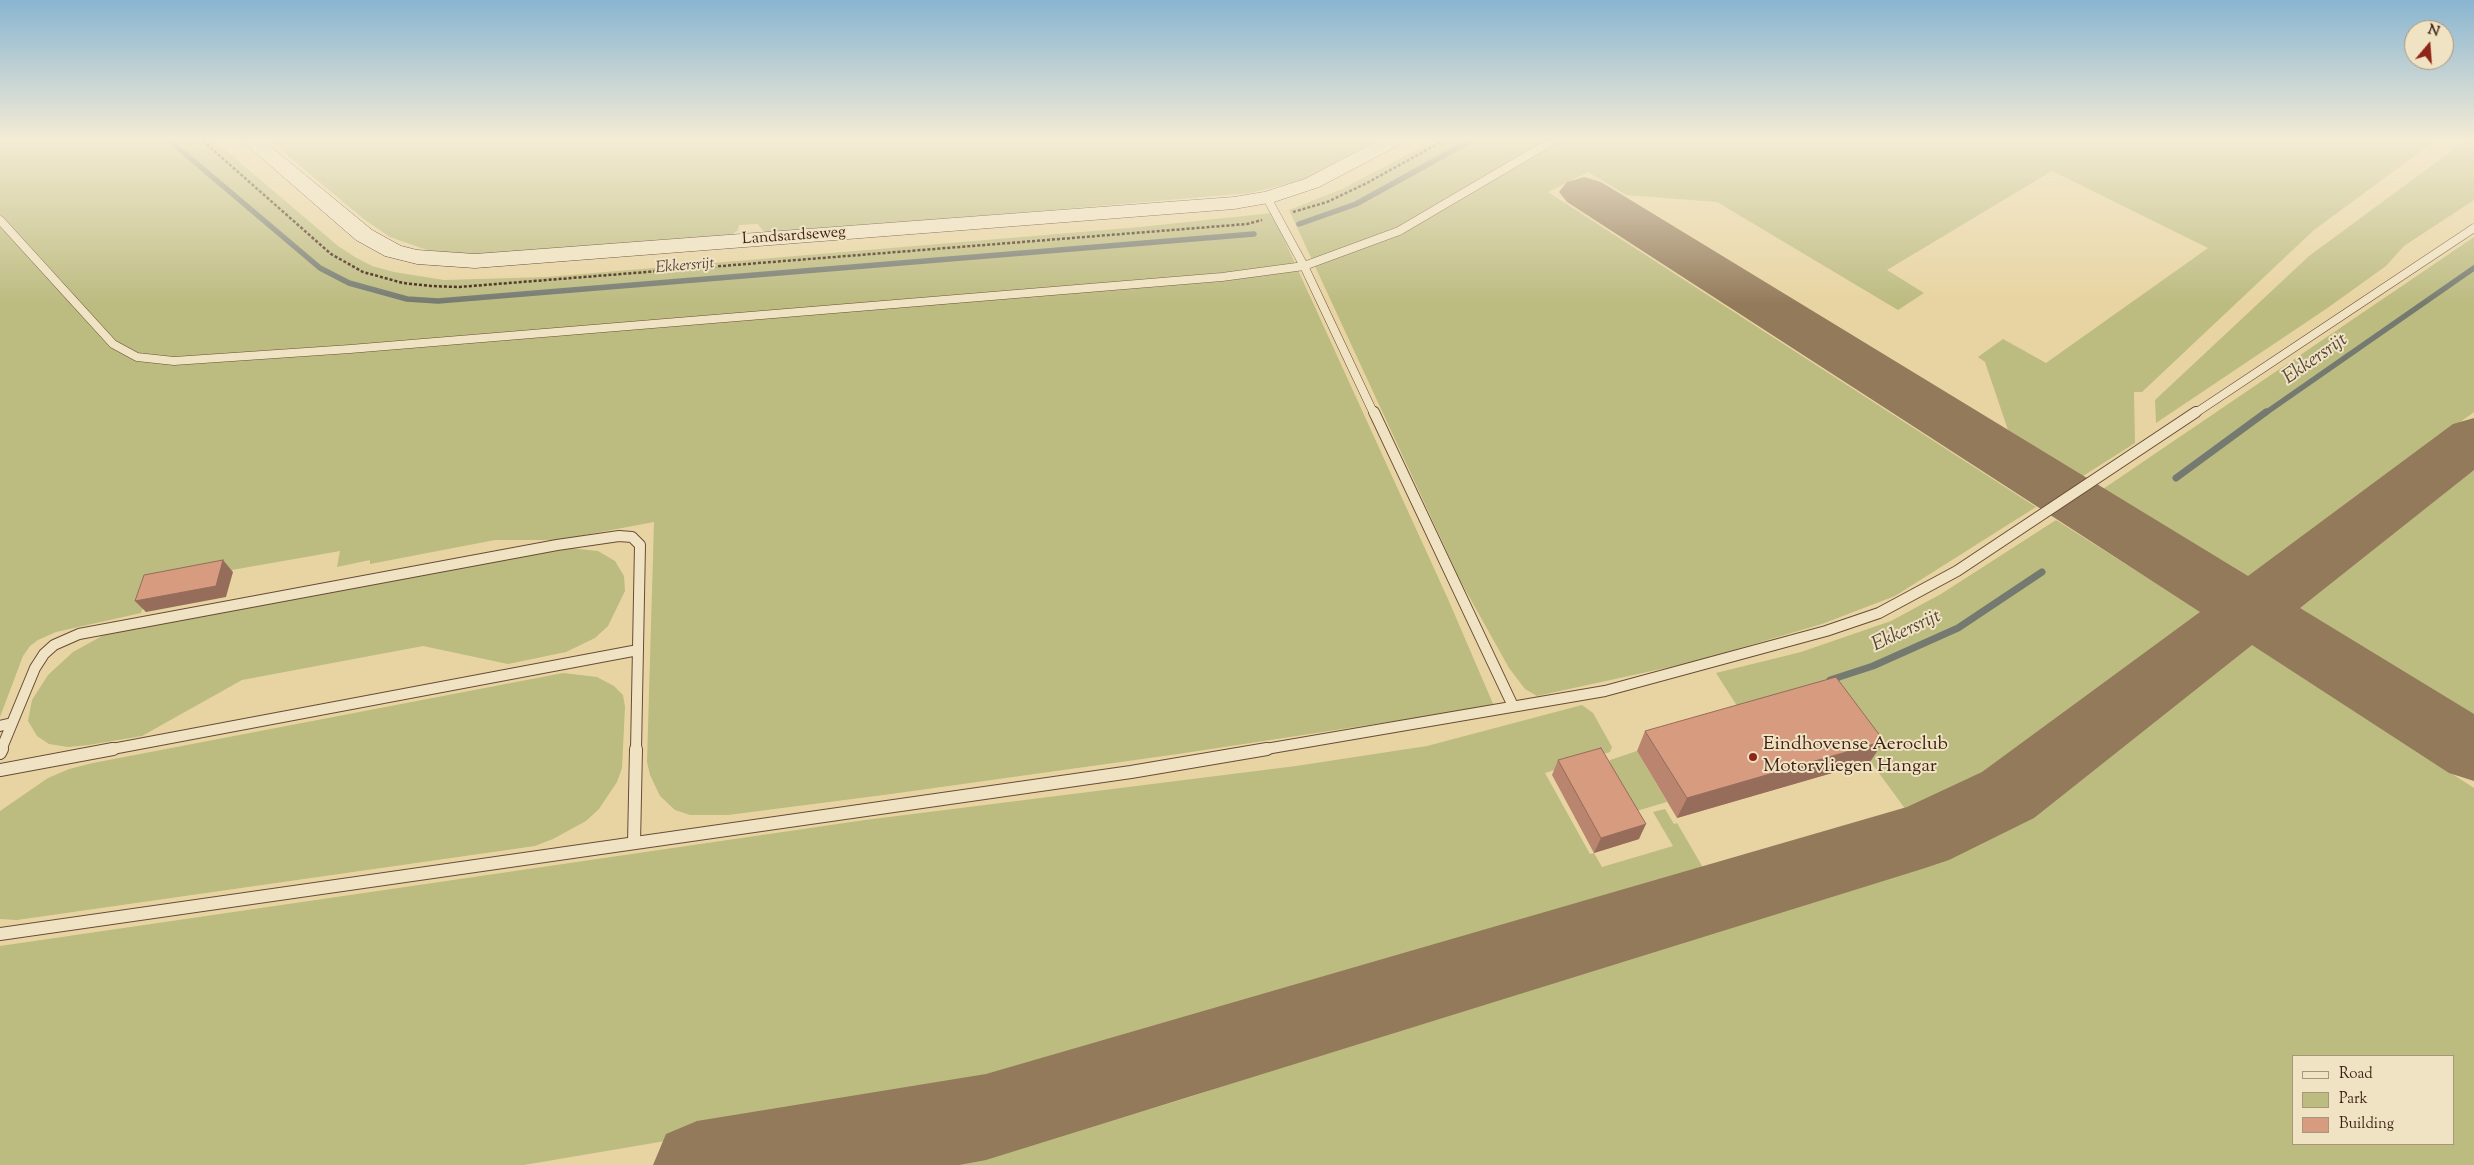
<!DOCTYPE html>
<html>
<head>
<meta charset="utf-8">
<style>
	body { margin:0 }
	#map { position:relative; width:2474px; height:1165px; overflow:hidden; background:#e8d4a2; font-family:"Sorts Mill Goudy",serif }
	canvas { display:block }
	.legend { position:absolute; left:2292px; top:1055px; width:162px; height:90px; box-sizing:border-box; background:#f0e3c3; border:1px solid #a9957d; margin:0; padding:6px 9px; list-style:none; font-size:15px; color:#3e1f13 }
	.legend li { display:flex; align-items:center; gap:10px; height:25px }
	.legend b { width:25px; border:1px solid #a9957d }
	.north { position:absolute; left:2404px; top:20px; width:50px; height:50px; box-sizing:border-box; background:#f0e3c3; border:1px solid #a9957d; border-radius:50%; rotate:18deg; font-size:14px; font-weight:700; line-height:20px; text-align:center; color:#3e1f13 }
	.north::after { content:''; display:block; margin:auto; width:18px; height:22px; background:#8f2418; clip-path:polygon(50% 0,100% 100%,50% 72%,0 100%) }
</style>
</head>
<body>
<div id="map">
<canvas width="2474" height="1165"></canvas>
<ul class="legend">
<li><b style="height:6px;background:#f0e3c3"></b>Road</li>
<li><b style="height:14px;background:#bcbb80"></b>Park</li>
<li><b style="height:14px;background:#d79b80"></b>Building</li>
</ul>
<div class="north">N</div>
</div>
<script>
const ctx = document.querySelector('canvas').getContext('2d');
ctx.lineJoin = 'round';
function paint(path, color) { ctx.fillStyle = color; ctx.fill(path, 'evenodd'); }
const shape = rows => new Path2D(rows.map(r => 'M' + r).join(''));
function strokePath(path, color, width, dash) { ctx.strokeStyle = color; ctx.lineWidth = width; ctx.lineCap = dash ? 'butt' : 'round'; ctx.setLineDash(dash || []); ctx.stroke(path); }
function label(font, color, halo, rows, align = 'center') {
  ctx.font = font + ' "Sorts Mill Goudy",serif'; ctx.lineWidth = 4; ctx.setLineDash([]); ctx.textBaseline = 'middle'; ctx.strokeStyle = halo; ctx.fillStyle = color; for (const [text, x, y, turn = 0] of rows) {
    ctx.save(); ctx.translate(x, y); ctx.rotate((+turn || 0) * Math.PI / 180); ctx.textAlign = isNaN(turn) ? turn : align; if (halo) ctx.strokeText(text, 0, 0); ctx.fillText(text, 0, 0); ctx.restore();
  }
}
paint(shape([
	[0,141,215,141,338,246,355,257,372,266,394,272,444,280,546,277,1140,227,1272,213,1448,599,1494,706,1178,754,891,794,728,815,690,815,675,810,660,796,650,775,647,762,654,522,558,540,495,540,370,564,370,560,337,567,340,551,152,584,141,613,56,632,38,640,30,646,23,656,0,717],
	[270,141,1386,141,1311,178,1250,193,770,234,762,230,758,224,739,225,738,230,728,238,475,256,427,250,390,237,365,220],
	[1433,141,2435,141,2314,230,2142,392,2134,392,2135,443,2083,476,2008,430,1985,362,1978,357,2003,339,2046,363,2208,248,2052,171,1887,270,1924,293,1898,310,1717,202,1626,195,1588,172,1548,192,2036,507,1895,596,1822,624,1693,662,1537,696,1525,689,1509,668,1461,582,1289,210,1342,189],
	[2465,141,2474,141,2474,200,2404,246,2386,266,2326,309,2156,423,2155,400,2309,256],
	[2474,237,2474,412,2249,578,2103,489],
	[2474,466,2474,716,2295,606],
	[2056,520,2203,613,2020,757,1954,794,1906,810,1824,698,1741,712,1716,673,1801,652,1891,621,1941,594],
	[569,548,598,551,615,561,624,576,625,591,608,626,595,638,566,652,508,664,423,646,242,680,142,736,89,745,68,747,49,744,37,736,28,721,32,700,48,675,73,652,102,636,118,630],
	[2247,641,2474,788,2474,1165,926,1165,1011,1151,1190,1097,1439,1014,1830,890,1986,835,2010,822,2046,797],
	[2293,1056,2453,1056,2453,1144,2293,1144],
	[563,673,597,677,614,686,623,695,625,707,622,768,617,782,599,809,586,821,553,839,535,846,17,920,0,919,0,811,48,778,69,769,93,763],
	[1582,705,1593,713,1612,747,1610,752,1545,773,1590,854,1594,853,1602,867,1673,846,1653,812,1665,809,1674,824,1677,823,1705,871,1447,951,1045,1064,943,1091,842,1111,524,1165,0,1165,0,946,865,820,1296,766,1427,746],
	[1637,751,1667,802,1633,812,1608,768,1610,760]
]), '#bcbb80');
strokePath(shape([
	[170,141,320,268,349,283,407,299,438,301,1254,234],
	[1299,224,1356,204,1470,141],
	[2264,414,2474,268]
]), '#757a71', 5.5);
strokePath(shape([
	[2176,478,2266,412],
	[1830,680,1873,666,1958,628,2042,572]
]), '#757a71', 7);
paint(shape([
	[1584,177,1601,182,2248,576,2453,424,2474,418,2474,470,2300,608,2474,714,2474,781,2449,773,2252,645,2034,818,1949,860,1922,869,986,1160,959,1165,653,1165,666,1134,697,1121,986,1074,1907,807,1982,772,2200,612,1567,202,1559,192,1567,182,1584,177]
]), '#937a5a');
const laneFar2 = shape([
	[1267,198,1304,266,1374,414],
	[0,220,113,344,137,357,174,361,350,349,1222,277,1304,266,1399,231,1552,141],
	[2194,414,2474,228]
]);
const laneFar1 = shape([
	[1374,412,1513,706],
	[0,726,12,723],
	[1,750,35,668,44,654,54,645,79,634,557,545,619,536,632,537,640,545,636,750],
	[107,750,638,650],
	[1260,750,1605,691,1826,631,1879,613,1957,571,2196,412]
]);
const lane = shape([
	[0,753,2,749],
	[0,770,113,749],
	[634,843,636,749],
	[0,934,1131,772,1267,749]
]);
const secondary = shape([
	[242,141,264,141,372,230,401,246,417,250,475,254,1234,197,1264,192,1305,179,1377,141,1402,141,1399,145,1319,187,1274,202,1234,209,475,268,417,264,385,256,356,240,242,141]
]);
strokePath(laneFar2, '#684c37', 9);
strokePath(laneFar1, '#684c37', 12);
strokePath(lane, '#684c37', 14);
strokePath(secondary, '#3e1f13', 1);
strokePath(shape([
	[203,141,331,254,363,272,403,283,431,286,459,287,1247,224,1262,220],
	[1293,212,1327,202,1365,184,1443,141]
]), '#3e1f13', 2.5, [3, 2]);
strokePath(laneFar2, '#f0e3c3', 8);
strokePath(laneFar1, '#f0e3c3', 10);
strokePath(lane, '#f0e3c3', 12);
paint(secondary, '#f0e3c3');
paint(shape([
	[1645,731,1870,762,1677,818,1637,751],
	[1558,760,1639,839,1594,853,1552,775]
]), '#b9856e');
paint(shape([
	[223,560,233,572,226,597,146,612,135,601],
	[1884,741,1870,762,1677,818,1687,798],
	[1646,824,1639,839,1594,853,1601,838]
]), '#966c5a');
const building = shape([
	[223,560,216,586,135,601,144,575,223,560],
	[1836,677,1884,741,1687,798,1645,731,1836,677],
	[1601,748,1646,824,1601,838,1558,760,1601,748]
]);
paint(building, '#d79b80');
strokePath(building, '#966c5a', 1);
const sky = ctx.createLinearGradient(0, 0, 0, 304);
sky.addColorStop(0, '#89b5d1');
sky.addColorStop(0.46, '#f5ecd5');
sky.addColorStop(1, '#f5ecd500');
ctx.fillStyle = sky;
ctx.fillRect(0, 0, 2474, 304);
for (const [x, y, r, color] of [
	[1753,757,5,"#8f2418"]
]) { const dot = new Path2D(); dot.arc(x, y, r, 0, 2 * Math.PI); ctx.fillStyle = color; ctx.fill(dot); strokePath(dot, '#f0e3c3', 2); }
label('16px', '#3e1f13', '#f0e3c3', [
	["Landsardseweg",794,237,-4]
]);
label('italic 16px', '#55453a', '#f0e3c3', [
	["Ekkersrijt",685,267,-5]
]);
label('19px', '#3e1f13', '#f0e3c3', [
	["Eindhovense Aeroclub",1763,746],
	["Motorvliegen Hangar",1763,768]
], 'left');
label('italic 20px', '#55453a', '#f0e3c3', [
	["Ekkersrijt",2316,360,-35],
	["Ekkersrijt",1907,632,-25]
]);
</script>
</body>
</html>
